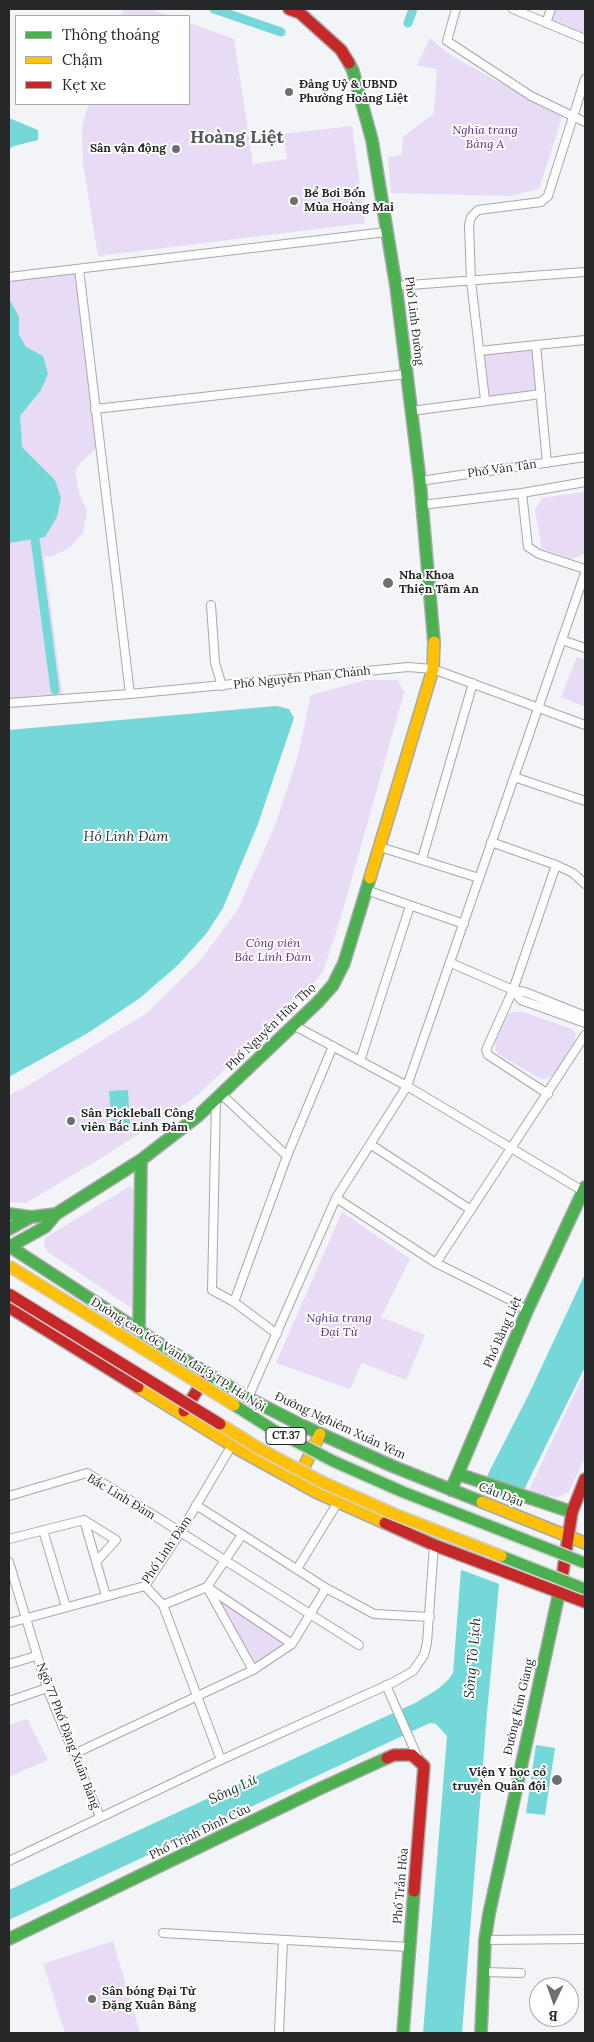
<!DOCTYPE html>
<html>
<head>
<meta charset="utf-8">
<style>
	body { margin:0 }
	#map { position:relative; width:594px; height:2042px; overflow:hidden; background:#f2f4f7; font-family:Lora,serif }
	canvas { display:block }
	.frame { position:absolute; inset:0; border:10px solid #262729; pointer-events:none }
	.legend { position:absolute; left:15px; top:15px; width:175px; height:90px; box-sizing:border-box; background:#fff; border:1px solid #a8a9a9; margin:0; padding:6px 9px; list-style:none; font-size:15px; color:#262729 }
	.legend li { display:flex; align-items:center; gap:10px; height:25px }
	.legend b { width:25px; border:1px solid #a8a9a9 }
	.north { position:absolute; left:529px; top:1977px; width:50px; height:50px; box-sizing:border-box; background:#fff; border:1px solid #a8a9a9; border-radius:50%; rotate:183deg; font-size:14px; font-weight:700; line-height:20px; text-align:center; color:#262729 }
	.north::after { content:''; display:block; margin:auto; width:18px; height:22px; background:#6d6f71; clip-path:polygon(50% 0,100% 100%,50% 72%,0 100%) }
</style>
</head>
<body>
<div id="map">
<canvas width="594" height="2042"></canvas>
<div class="frame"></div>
<ul class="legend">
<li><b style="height:6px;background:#4caf50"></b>Thông thoáng</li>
<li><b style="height:6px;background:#ffc107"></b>Chậm</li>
<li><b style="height:6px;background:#c62828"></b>Kẹt xe</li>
</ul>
<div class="north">B</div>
</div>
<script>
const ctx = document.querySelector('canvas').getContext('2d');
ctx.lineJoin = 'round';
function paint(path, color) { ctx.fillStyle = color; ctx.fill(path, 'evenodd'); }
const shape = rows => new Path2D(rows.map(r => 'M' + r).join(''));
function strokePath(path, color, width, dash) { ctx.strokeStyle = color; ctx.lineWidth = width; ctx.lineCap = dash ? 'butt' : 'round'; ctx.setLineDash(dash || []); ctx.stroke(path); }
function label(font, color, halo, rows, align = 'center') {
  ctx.font = font + ' Lora,serif'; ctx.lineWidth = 4; ctx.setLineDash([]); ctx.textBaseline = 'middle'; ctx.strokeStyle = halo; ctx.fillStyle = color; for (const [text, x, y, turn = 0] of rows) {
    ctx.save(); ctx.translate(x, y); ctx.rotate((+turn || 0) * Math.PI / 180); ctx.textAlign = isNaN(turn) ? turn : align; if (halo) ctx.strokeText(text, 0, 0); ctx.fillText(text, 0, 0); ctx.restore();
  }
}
paint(shape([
	[124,9,149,9,171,16,121,16],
	[551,9,585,9,585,39,546,23],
	[189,23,234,39,253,164,287,159,283,134,352,126,365,223,98,256,83,163,82,125,89,104,189,104],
	[430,38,447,53,562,117,539,189,510,196,391,193,388,157,402,155,403,137,434,113,437,69,417,65],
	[79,269,100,445,81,462,75,472,80,496,87,511,83,533,69,548,53,556,44,557,63,699,9,703,9,277],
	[536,345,541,394,485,400,479,351],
	[585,492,584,554,572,559,542,549,535,511,542,498],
	[577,657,585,660,585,707,561,697],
	[365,680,398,680,404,693,341,917,323,971,312,986,269,1029,194,1098,103,1157,26,1203,9,1202,9,1095,24,1088,147,1013,200,961,238,909,276,823,297,759,311,695],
	[514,1012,523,1012,572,1029,576,1034,573,1046,555,1074,548,1078,541,1079,498,1054,495,1049,496,1035,509,1013],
	[130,1186,134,1190,133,1309,48,1252,44,1247,45,1238],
	[342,1212,410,1259,381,1317,425,1335,406,1380,362,1363,350,1389,276,1363],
	[585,1372,585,1458,569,1492,558,1497,544,1496,529,1490],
	[215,1597,285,1645,254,1665],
	[27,1719,48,1760,9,1777,9,1725],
	[113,1941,140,2033,65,2033,43,1964]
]), '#e7dbf6');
paint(shape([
	[9,118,38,130,38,140,14,146,9,149],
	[9,298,19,317,19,335,26,347,43,356,48,374,41,390,20,416,22,447,55,480,61,498,57,517,45,537,9,543],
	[276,706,289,709,294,718,258,824,223,908,206,934,178,965,140,998,88,1033,9,1077,9,730],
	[128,1090,130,1124,112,1125,109,1091],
	[585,1274,585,1367,517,1504,507,1542,499,1585,487,1713,462,2033,423,2033,447,1736,436,1724,430,1723,9,1920,9,1890,417,1702,438,1689,449,1679,453,1673,461,1570,469,1527,489,1472,528,1396],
	[536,1745,555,1748,545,1815,526,1813]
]), '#74d8d9');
paint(shape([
	[480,1490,520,1504,509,1543,502,1585,459,1569,467,1526]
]), '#f2f4f7');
strokePath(shape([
	[214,9,281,32],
	[408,23,413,9],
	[35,539,55,690]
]), '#74d8d9', 9);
const street = shape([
	[456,9,447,41,531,96,585,122],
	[513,9,585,39],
	[546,23,551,9],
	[79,269,130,694],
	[9,277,386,232],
	[396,286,585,272],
	[536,345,547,463],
	[479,351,585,340],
	[485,400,471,281,469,225,471,217,478,210,541,202,548,196,585,79],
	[95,409,407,374],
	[411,411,541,394],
	[420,481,585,457],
	[522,493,528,547,539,554,585,569],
	[422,505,522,493,585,482],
	[211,605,215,663,222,686],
	[562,640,585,648],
	[9,703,130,694,408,667,433,669,585,725],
	[514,777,585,801],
	[491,842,556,865,573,873,585,884],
	[380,847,479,878],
	[422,859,473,683],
	[366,890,464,924],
	[451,963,513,990,525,992,585,1016],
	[513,990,521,1000,585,1023],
	[293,1025,407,1086,583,1191],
	[360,1061,410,906],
	[221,1094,287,1156],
	[548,1094,488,1055,486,1050,513,990,556,865],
	[216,1099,212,1290,234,1302,277,1334],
	[370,1144,471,1210],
	[336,1198,436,1263,512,1301,527,1311],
	[436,1263,585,1035],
	[234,1302,287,1156,333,1046],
	[248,1398,336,1198,407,1086,585,573],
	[9,1496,87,1473,359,1645],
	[196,1505,326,1588,374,1614,430,1617],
	[84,1520,106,1596],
	[43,1530,66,1607],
	[242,1535,207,1587,292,1644],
	[9,1539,84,1520,116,1540,96,1562],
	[9,1562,47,1688,100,1817],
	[297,1569,338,1502],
	[145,1586,163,1605,221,1760],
	[163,1605,207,1587,253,1670],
	[9,1623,145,1586,180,1533,232,1445],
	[9,1664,36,1656],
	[386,1685,418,1758],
	[9,1701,47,1688],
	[74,1754,253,1670,292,1644,326,1588],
	[9,1861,221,1760,394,1682,413,1671,424,1655,427,1643,434,1545],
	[163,1933,409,1947],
	[485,1940,585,1939],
	[484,1972,521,1973],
	[279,2033,283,1940]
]);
const fast = shape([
	[349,63,353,71,372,140,396,286,420,481,434,642],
	[9,1214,31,1217],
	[9,1229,31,1217,56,1214],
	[9,1246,180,1357,248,1398,301,1425,392,1466,482,1502],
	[9,1247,45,1227,56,1214,141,1160,198,1116,317,1003,333,985,344,963,370,878],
	[139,1330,141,1160],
	[458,1474,572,1512],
	[451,1490,527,1311,585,1187],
	[9,1939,319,1789,387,1758],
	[403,2033,414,1891],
	[481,2033,485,1940,489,1914,561,1584]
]);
const slow = shape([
	[370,878,433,669,434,642],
	[138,1387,238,1449,316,1492,385,1523],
	[298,1479,320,1434],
	[482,1502,585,1543]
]);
const jam = shape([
	[289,9,300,13,341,50,349,63],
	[9,1307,138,1387],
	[184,1411,205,1378],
	[385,1523,434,1545,585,1602],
	[561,1584,572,1512,585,1479],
	[387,1758,394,1755,412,1755,424,1766,414,1891]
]);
strokePath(street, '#a7a8aa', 10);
strokePath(fast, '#a7a8aa', 14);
strokePath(slow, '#a7a8aa', 14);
strokePath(jam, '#a7a8aa', 14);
strokePath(street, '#fdfdfe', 8);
strokePath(fast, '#4caf50', 11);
strokePath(slow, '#ffc107', 11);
strokePath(jam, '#c62828', 11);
const fastBridge = shape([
	[234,1405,272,1429,333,1461,403,1492,585,1563],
	[501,1556,585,1589]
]);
const slowBridge = shape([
	[9,1266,234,1405],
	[220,1424,260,1449,322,1482,394,1514,501,1556]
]);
const jamBridge = shape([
	[9,1294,220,1424]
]);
strokePath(fastBridge, '#cfd0d1', 14, []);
strokePath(slowBridge, '#cfd0d1', 14, []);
strokePath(jamBridge, '#cfd0d1', 14, []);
strokePath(fastBridge, '#4caf50', 11);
strokePath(slowBridge, '#ffc107', 11);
strokePath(jamBridge, '#c62828', 11);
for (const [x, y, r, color] of [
	[289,92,5,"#6d6f71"],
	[176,149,5,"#6d6f71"],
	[294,201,5,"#6d6f71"],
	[388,583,6,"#6d6f71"],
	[71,1121,5,"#6d6f71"],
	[557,1780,6,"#6d6f71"],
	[92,1999,5,"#6d6f71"]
]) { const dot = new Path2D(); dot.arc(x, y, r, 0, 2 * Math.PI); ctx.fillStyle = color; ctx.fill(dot); strokePath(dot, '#fff', 2); }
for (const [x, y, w] of [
	[286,1436,40]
]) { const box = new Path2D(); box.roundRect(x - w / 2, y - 8.5, w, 17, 4); ctx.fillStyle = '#fff'; ctx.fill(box); strokePath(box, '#262729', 1); }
label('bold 11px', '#262729', null, [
	["CT.37",286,1436]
]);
label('bold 12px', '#262729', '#fff', [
	["Đảng Uỷ & UBND",299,85],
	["Phường Hoàng Liệt",299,99],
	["Sân vận động",166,149,"right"],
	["Bể Bơi Bốn",304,194],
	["Mùa Hoàng Mai",304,208],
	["Nha Khoa",399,576],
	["Thiện Tâm An",399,590],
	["Sân Pickleball Công",81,1114],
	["viên Bắc Linh Đàm",81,1128],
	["Viện Y học cổ",546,1773,"right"],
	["truyền Quân đội",546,1787,"right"],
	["Sân bóng Đại Từ",102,1992],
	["Đặng Xuân Bảng",102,2006]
], 'left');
label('italic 12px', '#5d2a84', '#fff', [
	["Nghĩa trang",485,131],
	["Bằng A",485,145],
	["Công viên",273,944],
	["Bắc Linh Đàm",273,958],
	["Nghĩa trang",339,1319],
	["Đại Từ",339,1333]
]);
label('12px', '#262729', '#fff', [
	["Phố Linh Đường",414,321,83],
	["Phố Văn Tân",502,469,-8],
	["Phố Nguyễn Phan Chánh",302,678,-6],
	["Phố Nguyễn Hữu Thọ",271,1027,-44],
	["Phố Bằng Liệt",503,1332,-66],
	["Đường cao tốc Vành đai 3 TP. Hà Nội",178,1355,32],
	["Đường Nghiêm Xuân Yêm",340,1426,25],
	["Cầu Dậu",501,1495,21],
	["Bắc Linh Đàm",121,1497,31],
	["Phố Linh Đàm",167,1550,-56],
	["Đường Kim Giang",519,1707,-77],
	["Ngõ 77 Phố Đặng Xuân Bảng",68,1736,69],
	["Phố Trịnh Đình Cửu",200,1832,-26],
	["Phố Trần Hòa",401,1886,-85]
]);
label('italic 14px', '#172f2e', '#fff', [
	["Hồ Linh Đàm",126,837],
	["Sông Tô Lịch",473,1658,-85],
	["Sông Lừ",233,1790,-25]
]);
label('bold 18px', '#53575b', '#fff', [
	["Hoàng Liệt",237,138]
]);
</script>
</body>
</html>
